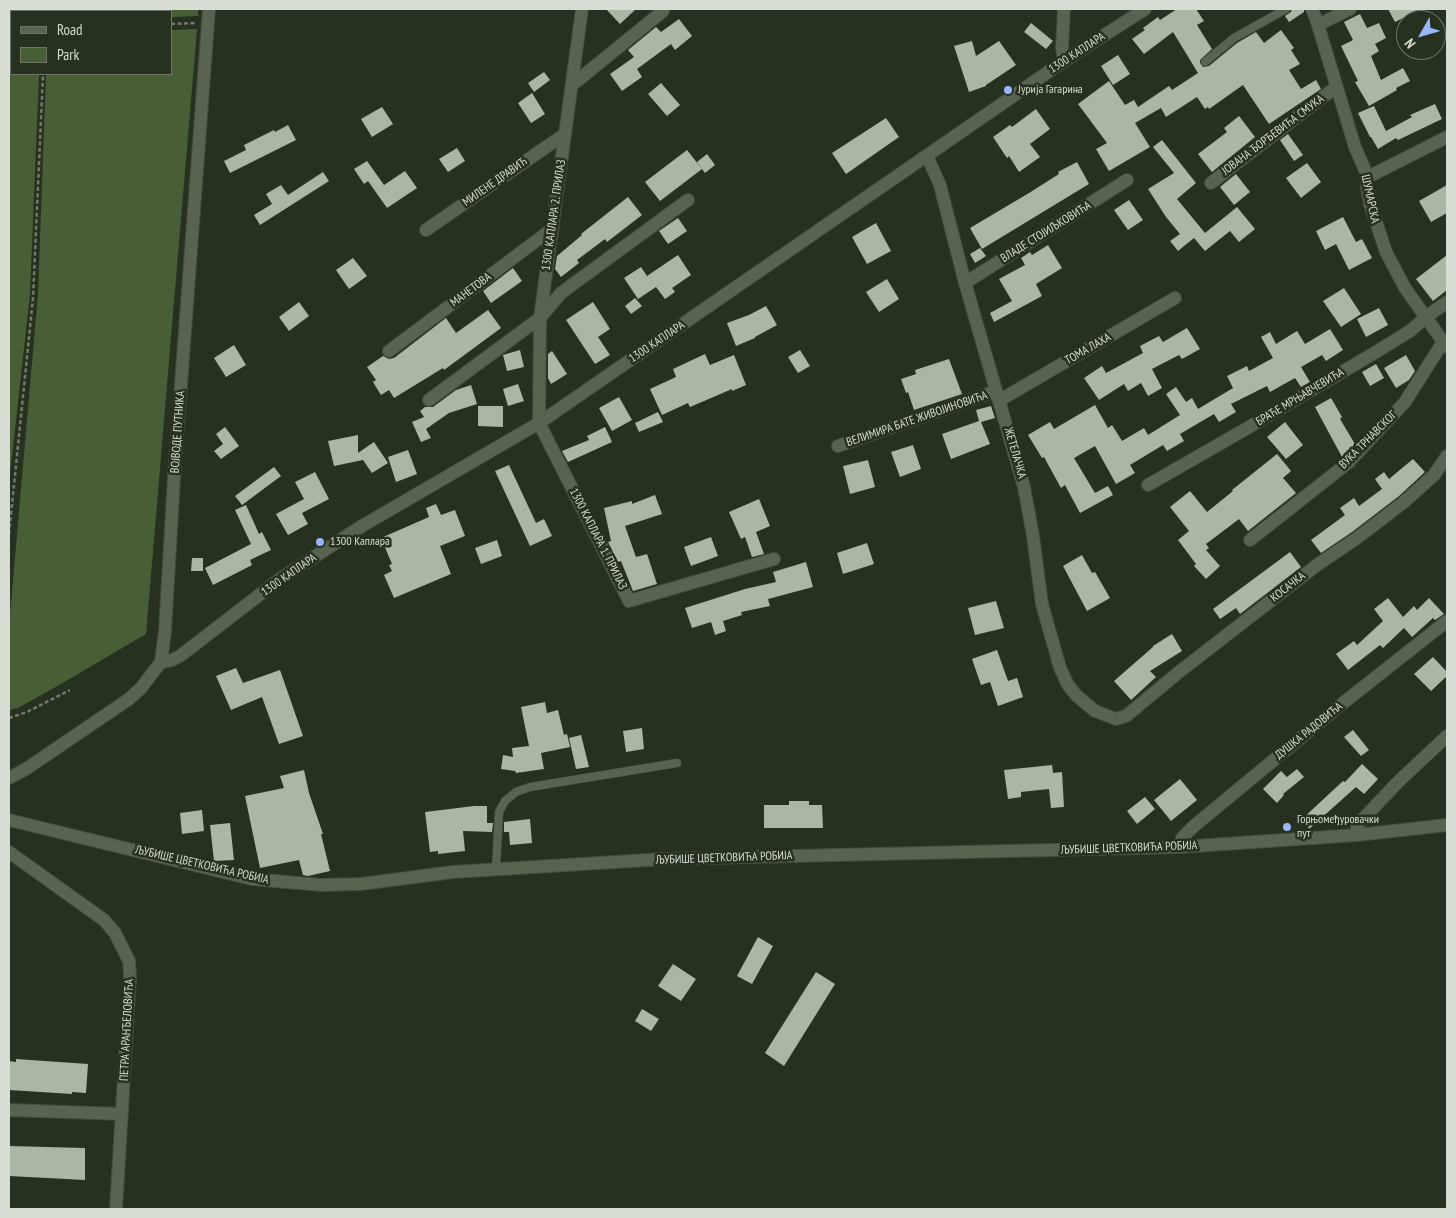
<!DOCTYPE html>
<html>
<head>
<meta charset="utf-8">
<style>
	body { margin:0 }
	#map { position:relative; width:1456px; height:1218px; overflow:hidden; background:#273120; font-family:"PT Sans Narrow",sans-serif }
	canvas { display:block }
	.frame { position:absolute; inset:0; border:10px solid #d7ddd2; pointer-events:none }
	.legend { position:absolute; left:10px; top:10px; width:162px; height:65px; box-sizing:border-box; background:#273120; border:1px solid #6d7667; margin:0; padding:6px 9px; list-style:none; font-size:15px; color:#d7ddd2 }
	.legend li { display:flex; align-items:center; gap:10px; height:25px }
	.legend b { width:25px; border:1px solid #6d7667 }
	.north { position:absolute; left:1396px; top:10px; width:50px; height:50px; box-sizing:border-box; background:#273120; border:1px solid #6d7667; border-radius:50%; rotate:232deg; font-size:14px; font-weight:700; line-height:20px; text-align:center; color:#d7ddd2 }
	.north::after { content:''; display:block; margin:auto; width:18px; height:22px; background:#97b6fd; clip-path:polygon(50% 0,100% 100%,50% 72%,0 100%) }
</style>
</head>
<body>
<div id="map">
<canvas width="1456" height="1218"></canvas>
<div class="frame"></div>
<ul class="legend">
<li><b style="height:6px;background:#586350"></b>Road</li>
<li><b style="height:14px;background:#485e36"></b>Park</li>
</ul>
<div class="north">N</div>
</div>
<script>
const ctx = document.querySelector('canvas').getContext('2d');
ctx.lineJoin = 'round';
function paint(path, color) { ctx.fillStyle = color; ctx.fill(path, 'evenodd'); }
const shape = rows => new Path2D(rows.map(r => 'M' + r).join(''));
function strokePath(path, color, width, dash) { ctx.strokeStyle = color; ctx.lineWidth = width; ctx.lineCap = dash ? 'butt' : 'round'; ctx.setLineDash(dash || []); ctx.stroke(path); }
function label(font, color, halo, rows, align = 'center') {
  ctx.font = font + ' "PT Sans Narrow",sans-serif'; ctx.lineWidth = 5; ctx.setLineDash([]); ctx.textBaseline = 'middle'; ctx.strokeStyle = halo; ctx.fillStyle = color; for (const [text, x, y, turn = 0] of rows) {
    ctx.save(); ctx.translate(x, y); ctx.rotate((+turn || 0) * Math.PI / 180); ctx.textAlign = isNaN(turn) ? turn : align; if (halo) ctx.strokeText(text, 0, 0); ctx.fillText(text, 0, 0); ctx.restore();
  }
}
paint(shape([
	[53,9,198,9,198,16,171,17,171,11,53,11],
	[197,29,146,634,61,684,18,708,9,710,9,626,38,294,46,74,171,74,171,30],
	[9,34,11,34,11,74,39,74,30,294,9,483]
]), '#485e36');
paint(shape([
	[606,9,636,9,620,24],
	[1177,9,1196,9,1204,21,1197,25,1212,49,1200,60,1200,63,1203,67,1209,66,1237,43,1256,32,1264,43,1281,30,1294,48,1291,50,1300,64,1289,70,1301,89,1316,80,1321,89,1269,124,1243,85,1209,109,1208,107,1205,109,1197,97,1166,117,1161,108,1135,123,1150,147,1109,171,1096,149,1107,143,1078,104,1109,81,1125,105,1134,100,1138,107,1169,86,1172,90,1198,73,1173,32,1144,54,1132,39,1145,30,1143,28,1158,17,1160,20],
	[1292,9,1304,9,1304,12,1289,22,1285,16,1291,12],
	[1388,9,1421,9,1395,22],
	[1360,14,1367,28,1379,23,1386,38,1375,44,1379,51,1371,56,1381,80,1403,68,1410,81,1396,88,1397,90,1369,106,1355,82,1358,81,1341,46,1353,40,1344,22],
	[679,19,692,36,675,50,671,44,637,69,642,77,622,91,610,74,634,57,628,50,656,27,661,32],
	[1031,23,1053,41,1046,49,1024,32],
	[972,41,976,56,999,41,1016,65,986,85,986,86,969,92,954,46],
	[1118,55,1130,74,1113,85,1101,66],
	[544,72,550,80,534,92,528,83],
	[661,83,680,105,667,116,648,94],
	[532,93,545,114,531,123,518,103],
	[1435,104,1442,119,1398,140,1396,138,1378,149,1371,137,1370,137,1358,113,1374,106,1386,131,1412,117,1410,115],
	[382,107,393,124,372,137,361,119],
	[1036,109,1050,129,1030,144,1040,157,1019,172,1009,156,1007,158,993,137,1010,125,1012,127],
	[1239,116,1255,137,1212,172,1198,154,1227,132,1224,128],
	[886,118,899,137,846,174,832,153],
	[288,125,296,140,230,173,224,161,246,150,244,145,274,130,275,132],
	[1288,134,1303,155,1294,161,1280,140],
	[1162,140,1196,183,1177,199,1205,233,1237,207,1255,229,1239,242,1230,231,1205,251,1194,238,1178,251,1170,241,1180,234,1166,217,1148,189,1174,173,1153,147],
	[457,148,465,161,448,172,439,159],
	[687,150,702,169,660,201,645,182],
	[707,154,715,165,705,173,697,162],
	[367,161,384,185,405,171,417,188,387,208,368,181,364,184,354,169],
	[1077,162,1089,184,982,249,970,228,1029,193,1059,174,1058,172],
	[1307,163,1321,182,1301,198,1286,178],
	[323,172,329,181,260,225,254,215,272,204,266,194,281,185,288,195],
	[1236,174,1250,192,1234,205,1220,187],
	[1447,185,1447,213,1431,222,1419,201],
	[628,197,642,215,607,242,605,239,577,260,579,263,561,277,555,269,557,256,582,235,581,234],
	[1129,200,1143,220,1128,230,1114,210],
	[1343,217,1356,242,1362,239,1372,258,1349,270,1336,244,1325,250,1316,231],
	[678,218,687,231,668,244,659,231],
	[876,223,891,251,867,264,852,237],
	[1048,245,1062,268,1036,284,1042,296,994,322,990,313,1012,301,999,279,1025,265,1021,258,1030,252,1032,255],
	[980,248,986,256,975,263,970,254],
	[678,255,691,275,672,288,675,292,665,299,656,287,638,299,624,278,641,267,647,276],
	[1447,255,1447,290,1433,301,1416,279],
	[353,258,367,276,349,289,336,270],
	[513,268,522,281,491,303,483,291],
	[887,279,899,299,879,312,866,292],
	[1344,288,1361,314,1341,327,1323,301],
	[635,298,642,306,631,314,625,306],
	[299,302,309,316,289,331,279,317],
	[593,302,610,329,598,337,610,355,595,364,566,320],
	[766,306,777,325,755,337,755,338,736,346,727,323,749,315],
	[1379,308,1388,325,1366,337,1357,319],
	[488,310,501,328,444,370,443,368,394,398,389,390,381,395,373,382,376,380,367,367,383,356,389,359,394,358,446,318,456,333],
	[1187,328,1200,349,1182,359,1179,355,1152,369,1162,388,1148,396,1141,383,1128,391,1124,384,1099,400,1084,378,1102,366,1106,373,1143,353,1140,346,1159,336,1163,342],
	[1330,329,1343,350,1326,361,1322,355,1301,367,1310,382,1301,387,1295,378,1270,392,1267,386,1231,404,1236,412,1219,422,1214,414,1180,434,1184,441,1167,451,1163,445,1130,465,1135,473,1116,484,1095,446,1074,458,1095,493,1108,486,1113,495,1080,513,1065,485,1061,488,1044,457,1042,458,1028,435,1050,422,1054,429,1095,405,1108,428,1112,425,1122,441,1144,428,1148,435,1180,415,1166,394,1176,387,1186,402,1192,398,1198,409,1233,388,1227,376,1247,366,1249,371,1273,358,1261,337,1270,332,1276,344,1297,331,1305,344],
	[234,345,246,365,226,377,214,358],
	[520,350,524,367,507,371,503,355],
	[800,350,810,366,798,373,788,357],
	[552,351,567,374,551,384,548,378,548,354],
	[705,354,710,365,734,355,746,385,732,391,732,389,690,407,688,403,662,415,650,389,676,377,673,369],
	[1406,355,1415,371,1409,380,1396,388,1384,368],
	[949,359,962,394,914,410,908,392,906,393,901,379,916,374,915,370],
	[1376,364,1384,378,1370,386,1362,372],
	[518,384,524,401,508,406,503,389],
	[471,385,477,404,449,413,426,429,431,438,421,442,412,422,424,417,420,411,425,407,433,407,456,390],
	[619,397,632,420,612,431,599,408],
	[1331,398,1342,417,1340,419,1355,444,1342,457,1315,407],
	[478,406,503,406,503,427,478,426],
	[991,406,995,418,981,422,990,444,951,459,942,434,979,421,976,410],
	[658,412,663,422,639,432,635,423],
	[1285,422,1303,445,1286,459,1267,437],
	[225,427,239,446,221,459,214,451,223,444,216,434],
	[605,427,612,442,568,462,562,451,589,440,587,436],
	[358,435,358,453,374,442,388,463,372,473,363,460,334,466,328,441],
	[913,445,921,469,900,477,891,452],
	[408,450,417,474,396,482,388,457],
	[1277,454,1291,471,1283,478,1296,493,1248,531,1239,519,1206,544,1209,548,1206,550,1220,566,1206,579,1194,566,1196,564,1178,540,1189,531,1170,507,1190,491,1207,512,1233,491,1232,490],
	[1413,459,1425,472,1399,496,1352,532,1321,553,1311,540,1345,515,1340,508,1354,498,1359,506,1382,489,1375,479,1384,472,1389,479],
	[868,460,875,487,850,494,843,466],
	[509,465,536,523,544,519,552,536,530,546,495,471],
	[274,467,281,476,242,505,235,496],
	[315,472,329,499,302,513,308,524,288,535,276,514,304,499,295,482],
	[655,495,662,514,625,526,636,557,647,554,657,584,633,591,621,561,618,562,608,542,611,541,604,508,632,501,632,504],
	[759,499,770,526,756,532,764,554,752,557,745,537,741,539,729,512],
	[436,504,441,515,455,510,465,536,440,546,451,574,394,598,384,575,392,571,389,565,392,564,381,538,429,517,426,508],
	[246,505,259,534,262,532,271,550,250,560,252,565,213,585,205,568,251,544,235,510],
	[711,537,718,556,691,566,684,547],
	[497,540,502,556,481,564,475,548],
	[867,543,874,564,843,574,837,553],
	[1290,552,1301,567,1240,614,1236,608,1220,619,1213,609],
	[1082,555,1092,573,1095,572,1110,598,1087,611,1063,566],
	[192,558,203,558,203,571,191,571],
	[806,562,813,587,768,599,770,606,741,612,742,615,723,621,726,631,715,635,711,622,692,628,685,608,745,589,776,582,773,572],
	[1388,598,1403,617,1414,606,1417,610,1429,598,1444,614,1435,620,1433,618,1412,637,1404,628,1383,648,1380,645,1348,670,1336,654,1354,641,1357,645,1383,621,1374,609],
	[996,601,1004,628,975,635,968,608],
	[1172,634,1182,651,1150,671,1156,677,1131,700,1114,681,1153,647,1153,646],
	[997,650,1008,681,1017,678,1023,697,998,706,990,682,981,685,972,659],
	[1433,657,1447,672,1447,676,1431,691,1414,674],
	[236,668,243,683,280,670,303,736,279,744,262,697,231,710,216,676],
	[545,702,547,713,558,710,564,735,567,734,570,747,541,753,544,769,516,773,515,771,501,769,503,755,513,757,512,748,529,746,521,707],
	[642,728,644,749,626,752,623,731],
	[1353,730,1369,750,1361,756,1344,737],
	[581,735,589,767,576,769,569,738],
	[1362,764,1378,779,1364,794,1356,787,1309,829,1301,820,1343,781,1345,782],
	[1052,765,1053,773,1062,772,1064,807,1051,808,1049,789,1021,792,1021,797,1008,799,1004,770],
	[1297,769,1304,777,1283,794,1284,795,1277,803,1263,789,1281,771,1287,777],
	[304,770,309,793,323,834,321,834,330,871,308,876,303,875,299,860,260,868,245,796,284,788,280,776],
	[1180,779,1197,800,1171,821,1154,800],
	[1145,797,1155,809,1137,824,1127,811],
	[789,801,809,801,809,805,822,805,823,828,764,828,764,805,789,805],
	[474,806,487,806,487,823,493,823,492,832,463,831,465,851,438,854,438,851,430,852,425,812],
	[202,810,204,831,182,834,180,813],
	[530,819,532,843,510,845,509,832,504,832,504,822],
	[230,823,234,860,214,861,210,825],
	[758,937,773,946,752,984,737,976],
	[673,964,696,979,681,1001,658,986],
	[816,972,835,984,784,1066,765,1053],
	[642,1009,659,1019,651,1031,635,1021],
	[16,1059,88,1064,86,1093,72,1092,72,1094,9,1090,9,1061,16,1062],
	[9,1146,85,1148,85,1180,9,1176]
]), '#abb7a2');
const service = shape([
	[1205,62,1234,38,1286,9],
	[496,869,499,812,505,801,516,792,530,787,677,763]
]);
const minor = shape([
	[582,9,540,318,539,423,629,601,774,559],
	[1064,9,1062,48,1064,61],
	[1312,9,1318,25,1355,147,1368,177,1367,187,1370,204,1386,252,1405,288,1447,347],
	[1318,25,1350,9],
	[572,85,663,11],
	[927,156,940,185,965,283,1024,487,1033,536,1042,604,1060,668,1068,685,1077,696,1095,711,1116,719,1126,716,1179,672,1317,565,1357,538,1404,502,1434,475,1447,456],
	[1368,177,1447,137],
	[1211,183,1336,87],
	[426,230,565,134],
	[965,283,1127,180],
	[389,351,552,229],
	[429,400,540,318,561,293,688,200],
	[1000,400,1175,298],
	[838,446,996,391],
	[1148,485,1244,430,1376,352,1410,331,1426,317,1447,302],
	[1250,540,1349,462,1405,402,1443,342],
	[161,662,172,660,180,656,280,579,362,526,539,423,1064,61,1145,9],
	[9,820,252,879,321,885,361,884,453,872,664,859,1180,847,1357,835,1447,825],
	[1357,835,1357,825,1361,821,1399,781,1447,736],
	[1180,847,1182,838,1194,826,1338,707,1447,621],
	[9,852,104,920,115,933,129,961,130,976,116,1209],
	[9,1110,122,1114]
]);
const tertiary = shape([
	[9,778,26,769,129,699,141,688,161,662,165,631,174,478,209,9]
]);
strokePath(service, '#444c3d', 9);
strokePath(minor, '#444c3d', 14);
strokePath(tertiary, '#444c3d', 14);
strokePath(shape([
	[46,11,47,9],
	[171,24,195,23],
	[9,31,11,31],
	[9,534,33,298,43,74],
	[9,718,27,712,70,690]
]), '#727a6c', 2.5, [4, 2.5]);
strokePath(service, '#586350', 8);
strokePath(minor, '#586350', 12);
strokePath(tertiary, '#586350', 12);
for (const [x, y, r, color] of [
	[1008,90,5,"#97b6fd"],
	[320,542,5,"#97b6fd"],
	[1287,827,5,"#97b6fd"]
]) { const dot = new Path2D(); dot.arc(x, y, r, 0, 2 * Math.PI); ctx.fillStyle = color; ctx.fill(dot); strokePath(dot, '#273120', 2); }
label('12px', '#d7ddd2', '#273120', [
	["1300 КАПЛАРА",1077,53,-33],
	["ЈОВАНА ЂОРЂЕВИЋА СМУКА",1273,135,-37],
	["МИЛЕНЕ ДРАВИЋ",495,182,-35],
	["ШУМАРСКА",1370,199,78],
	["1300 КАПЛАРА 2. ПРИЛАЗ",554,215,-82],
	["ВЛАДЕ СТОЈИЉКОВИЋА",1046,232,-32],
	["МАНЕТОВА",471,290,-37],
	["1300 КАПЛАРА",657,342,-34],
	["ТОМА ЛАХА",1088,349,-30],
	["БРАЋЕ МРЊАВЧЕВИЋА",1300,397,-31],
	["ВЕЛИМИРА БАТЕ ЖИВОЈИНОВИЋА",917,419,-19],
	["ВОЈВОДЕ ПУТНИКА",178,432,-86],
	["ВУКА ТРНАВСКОГ",1368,440,-45],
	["ЖЕТЕЛАЧКА",1015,453,74],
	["1300 КАПЛАРА 1. ПРИЛАЗ",598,539,63],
	["1300 КАПЛАРА",289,575,-35],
	["КОСАЧКА",1288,587,-38],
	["ДУШКА РАДОВИЋА",1309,731,-39],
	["ЉУБИШЕ ЦВЕТКОВИЋА РОБИЈА",1129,848,-2],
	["ЉУБИШЕ ЦВЕТКОВИЋА РОБИЈА",724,858,-2],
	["ЉУБИШЕ ЦВЕТКОВИЋА РОБИЈА",202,865,13],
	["ПЕТРА АРАНЂЕЛОВИЋА",127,1030,-87]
]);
label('12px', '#d7ddd2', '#273120', [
	["Јурија Гагарина",1018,90],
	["1300 Каплара",330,542],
	["Горњомеђуровачки",1297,820],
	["пут",1297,834]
], 'left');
</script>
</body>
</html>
